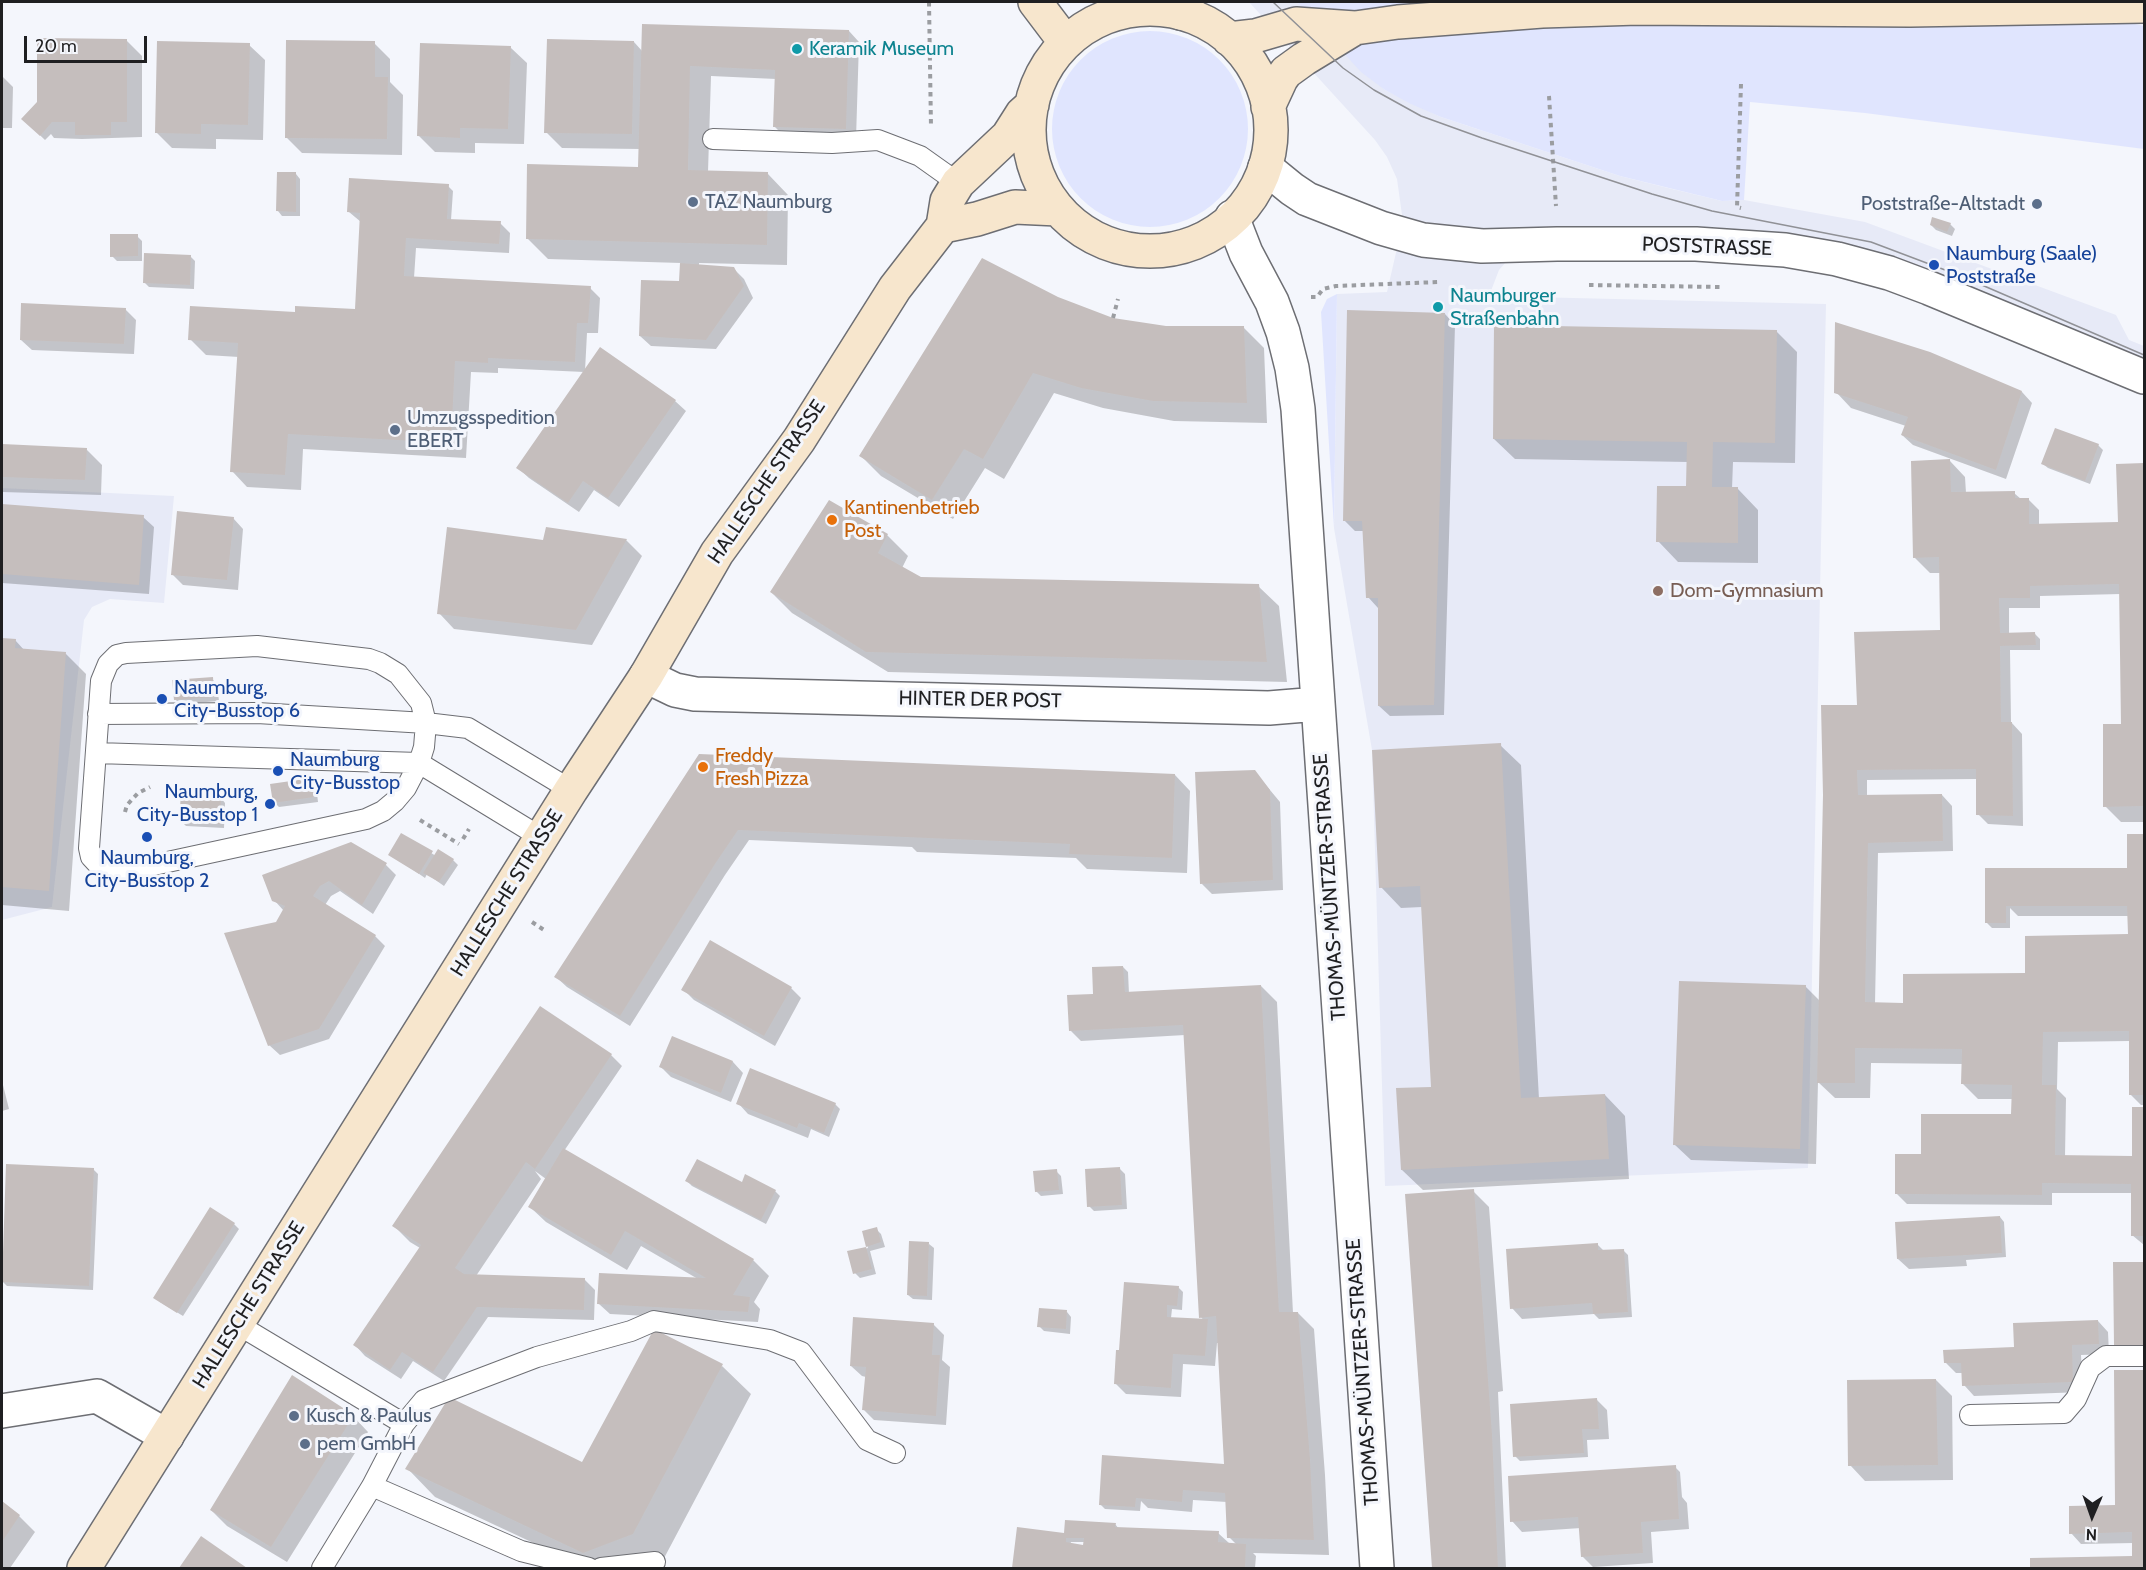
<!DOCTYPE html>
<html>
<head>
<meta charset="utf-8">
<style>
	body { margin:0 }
	#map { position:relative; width:2146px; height:1570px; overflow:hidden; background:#f4f6fc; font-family:Cabin,sans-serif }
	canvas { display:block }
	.frame { position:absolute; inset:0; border:3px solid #1f1f21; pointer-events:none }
	.north { position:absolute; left:2062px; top:1486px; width:60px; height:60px; -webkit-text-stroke:4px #f4f6fc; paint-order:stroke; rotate:182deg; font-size:16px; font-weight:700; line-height:24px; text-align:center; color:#1f1f21 }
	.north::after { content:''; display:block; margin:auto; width:21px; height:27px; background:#1f1f21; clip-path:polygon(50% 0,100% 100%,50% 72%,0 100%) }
	.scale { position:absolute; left:24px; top:36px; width:123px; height:27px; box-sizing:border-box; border:3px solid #1f1f21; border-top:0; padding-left:8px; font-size:18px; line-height:21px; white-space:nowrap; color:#1f1f21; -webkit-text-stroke:4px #f4f6fc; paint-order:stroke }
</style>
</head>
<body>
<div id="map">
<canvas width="2146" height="1570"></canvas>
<div class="frame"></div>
<div class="north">N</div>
<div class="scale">20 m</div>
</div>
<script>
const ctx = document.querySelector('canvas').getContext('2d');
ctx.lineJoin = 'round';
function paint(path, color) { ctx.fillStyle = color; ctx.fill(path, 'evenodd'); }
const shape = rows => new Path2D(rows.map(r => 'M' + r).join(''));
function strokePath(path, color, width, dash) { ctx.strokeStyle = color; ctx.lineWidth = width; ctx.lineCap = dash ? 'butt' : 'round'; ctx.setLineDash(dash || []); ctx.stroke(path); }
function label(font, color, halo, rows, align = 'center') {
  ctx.font = font + ' Cabin,sans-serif'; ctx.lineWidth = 6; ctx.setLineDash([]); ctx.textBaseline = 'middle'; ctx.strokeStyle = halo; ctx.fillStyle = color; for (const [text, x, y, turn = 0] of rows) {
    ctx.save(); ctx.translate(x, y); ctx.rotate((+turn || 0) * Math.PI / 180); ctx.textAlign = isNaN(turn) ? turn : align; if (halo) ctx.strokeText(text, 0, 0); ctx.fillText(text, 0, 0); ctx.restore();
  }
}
paint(shape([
	[1249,2,1297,2,1385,90,1441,117,1620,176,1668,188,1722,201,1744,200,1865,222,2116,315,2129,340,2144,346,2144,366,1848,251,1717,227,1535,229,1499,270,1489,296,1826,304,1808,1168,1385,1186,1372,750,1334,528,1337,294,1387,292,1403,222,1397,179,1387,157,1375,140],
	[2,488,174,496,164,603,110,599,92,607,84,620,52,907,2,920]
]), '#e7eaf7');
paint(shape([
	[1297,2,2041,2,2144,26,2144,149,1865,113,1750,102,1744,200,1722,201,1620,176,1441,117,1411,104,1385,90,1361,72],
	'1052 129a98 98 0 1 1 196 0a98 98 0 1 1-196 0Z',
	[1337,294,1334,528,1321,312,1327,299]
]), '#e0e5fe');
paint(shape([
	[849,31,859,42,856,139,785,137,774,126,776,79,711,76,708,172,768,174,788,195,787,265,699,263,699,266,733,268,744,279,753,298,716,349,651,346,640,336,680,282,681,263,548,259,527,238,640,169,640,149,562,148,546,132,634,42,643,52],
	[126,40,142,56,142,137,82,139,54,138,51,134,45,140,23,119],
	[374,43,390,59,390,82,403,95,402,155,302,153,286,137],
	[249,45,265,60,263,140,216,139,216,149,172,148,156,132],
	[511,48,527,63,524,144,475,143,475,153,435,152,419,136],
	[2,76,13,87,12,128,2,128],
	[296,174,300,179,300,216,282,216,278,211],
	[448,186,453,191,451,220,500,223,510,233,509,253,416,248,414,278,590,288,600,298,598,333,587,333,585,371,600,349,675,401,686,411,619,507,594,490,579,512,529,478,518,468,584,372,498,368,498,373,471,372,466,458,303,449,301,490,247,487,232,471,239,357,206,355,190,339,296,314,359,311,361,222,349,212],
	[1950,224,1955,229,1952,236,1936,230,1931,225],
	[137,236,142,241,142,261,117,261,112,256],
	[190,256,195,261,194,289,149,287,144,282],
	[1058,299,1113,319,1165,327,1243,327,1264,348,1267,423,1174,421,1103,408,1054,393,1004,479,985,468,953,519,881,476,861,456],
	[125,309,136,320,134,354,32,350,21,340],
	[1445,314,1455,325,1444,715,1390,716,1379,706,1378,608,1368,597,1364,531,1355,531,1344,520],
	[1776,331,1797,352,1795,463,1733,462,1732,489,1738,489,1758,510,1758,563,1678,562,1658,541,1688,488,1688,462,1515,459,1494,439],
	[1929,354,2022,392,2032,403,2006,479,1913,445,1902,435,1906,426,1851,408,1836,392],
	[2098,445,2103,450,2090,484,2048,468,2043,464],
	[2,446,86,449,102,465,101,495,2,492],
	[1950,461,1965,477,1966,493,2014,493,2021,499,2028,499,2039,510,2039,525,2119,523,2118,465,2144,465,2144,822,2121,822,2105,806,2123,725,2121,594,2040,596,2040,608,2009,608,2009,634,2035,634,2040,639,2040,650,2010,650,2011,722,2022,734,2023,826,1988,824,1978,814,1977,779,1867,780,1867,796,1942,795,1952,806,1953,851,1878,853,1875,1004,1907,1005,2027,974,2130,936,2129,916,2018,916,2010,908,2010,928,1992,928,1987,923,1987,870,2128,870,2128,836,2144,836,2144,1105,2141,1105,2130,1094,2130,1041,2058,1042,2057,1089,2066,1098,2065,1157,2133,1158,2134,1109,2144,1109,2144,1245,2132,1235,2133,1193,2052,1193,2052,1205,1907,1204,1896,1193,1922,1156,2013,1115,2013,1099,1978,1099,1962,1083,1963,1064,1871,1063,1870,1098,1835,1098,1818,1082,1816,1164,1691,1160,1675,1145,1805,986,1820,1001,1858,706,1942,631,1940,573,1930,573,1914,557],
	[829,502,887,535,908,556,902,568,921,579,1258,586,1279,606,1287,682,888,672,792,613,771,592],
	[2,506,143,517,154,527,149,594,2,583],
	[233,518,243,529,238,590,183,585,172,574],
	[626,540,642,556,592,645,454,629,439,613,545,542],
	[2,639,15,640,25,651,66,654,86,674,69,911,2,905],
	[212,679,217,684,219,701,180,704,175,699],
	[1500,745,1521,765,1539,1099,1605,1095,1625,1116,1629,1179,1423,1190,1402,1170,1433,1088,1422,907,1401,908,1381,887],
	[700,755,1175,775,1190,791,1187,873,1087,869,1076,858,917,852,912,847,749,840,725,875,630,1026,567,987,556,977],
	[1255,772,1280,802,1283,890,1212,894,1202,884],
	[311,780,316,785,318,802,279,807,274,802],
	[221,798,225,803,224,828,186,826,181,821],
	[402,835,436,856,453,860,458,865,444,886,427,874,425,878,390,854],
	[386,865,396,875,373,914,340,891,331,896,325,905,375,936,385,946,329,1039,280,1055,269,1045,277,923,284,911,274,900,264,876],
	[1123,967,1128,972,1129,994,1261,986,1277,1002,1293,1313,1298,1313,1314,1329,1325,1475,1329,1555,1253,1553,1256,1556,1255,1568,1115,1568,1093,1567,1093,1568,1013,1568,1018,1529,1066,1534,1115,1524,1119,1529,1218,1533,1229,1543,1237,1545,1229,1537,1227,1502,1193,1500,1192,1512,1148,1508,1141,1501,1140,1511,1105,1509,1100,1504,1225,1465,1219,1343,1217,1343,1215,1366,1183,1364,1181,1397,1126,1394,1115,1383,1120,1351,1178,1287,1183,1292,1182,1310,1172,1309,1171,1318,1204,1321,1201,1317,1185,1035,1081,1041,1071,1031,1095,995],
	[1071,1542,1085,1542,1085,1549,1070,1545],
	[791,988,801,998,775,1046,694,1000,683,989],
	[541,1008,611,1055,622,1066,564,1151,753,1260,769,1276,754,1302,760,1309,758,1322,610,1314,599,1304,698,1279,641,1246,627,1270,546,1222,530,1207,546,1179,535,1171,541,1179,476,1276,585,1280,595,1290,594,1320,488,1317,444,1381,413,1361,401,1379,365,1356,355,1345,420,1248,410,1242,394,1226],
	[672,1038,733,1062,743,1073,731,1102,671,1077,660,1066],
	[2,1081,9,1109,2,1111],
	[738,1103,835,1104,840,1109,829,1137,811,1129,808,1138,748,1114],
	[93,1169,98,1174,93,1290,7,1286,2,1281],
	[1120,1169,1125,1174,1127,1209,1094,1211,1089,1206],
	[1056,1171,1061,1176,1063,1194,1041,1196,1036,1191],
	[687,1181,742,1184,775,1191,780,1196,766,1224,692,1186],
	[1473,1191,1489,1207,1503,1391,1498,1392,1506,1568,1434,1568,1420,1383],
	[2000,1217,2004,1222,2006,1257,1966,1260,1967,1266,1909,1269,1898,1259],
	[234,1224,239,1229,183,1316,160,1302],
	[876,1229,881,1234,885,1247,870,1251,876,1274,860,1278,855,1273,849,1253,868,1248,864,1233],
	[929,1244,934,1248,932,1300,913,1299,908,1295],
	[1597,1244,1604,1251,1623,1250,1628,1255,1632,1317,1599,1319,1594,1314,1522,1319,1512,1308],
	[2115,1264,2144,1264,2144,1355,2126,1355,2115,1344],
	[1067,1312,1071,1317,1070,1334,1044,1331,1039,1326],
	[2098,1321,2108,1332,2109,1354,2081,1355,2083,1392,1974,1396,1964,1385,1963,1373,1956,1373,1946,1363,2015,1349],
	[933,1324,944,1335,942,1360,950,1367,946,1425,874,1420,864,1410,866,1377,862,1376,851,1366],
	[722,1366,751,1394,662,1562,587,1568,435,1497,407,1468,583,1464],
	[2144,1371,2144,1568,2032,1568,2032,1560,2134,1558,2134,1543,2081,1544,2071,1533,2117,1507,2115,1372],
	[1936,1380,1952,1396,1953,1480,1865,1481,1850,1465],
	[1597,1400,1607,1410,1609,1439,1587,1440,1588,1457,1520,1461,1515,1456],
	[353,1416,368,1432,287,1562,227,1526,211,1510],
	[1675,1467,1680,1472,1682,1497,1687,1503,1689,1529,1651,1532,1653,1563,1593,1567,1582,1556,1581,1528,1522,1532,1512,1521],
	[2,1503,19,1516,35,1532,10,1568,2,1568],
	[201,1538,244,1568,181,1568]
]), '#0003');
paint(shape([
	[642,24,849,30,846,129,773,127,775,70,690,66,688,170,768,172,767,245,526,239,527,164,638,167],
	[37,38,127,39,127,122,111,122,111,135,75,135,75,122,52,122,40,136,21,119,37,102],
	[547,39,634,41,632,134,544,133],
	[286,40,375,41,375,77,388,77,387,139,285,138],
	[157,41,250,43,248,125,201,124,201,134,155,133],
	[420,43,511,46,508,129,460,128,460,138,417,136],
	[277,172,296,172,296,212,276,211],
	[349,178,449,184,447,219,501,221,499,244,406,238,404,276,591,286,588,323,577,323,575,362,488,358,488,363,455,361,451,443,288,434,285,475,230,472,238,343,188,340,190,306,295,312,295,306,355,309,360,213,347,212],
	[1932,217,1951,223,1947,232,1930,225],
	[110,234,138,234,138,256,110,257],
	[144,253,191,255,190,285,143,283],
	[982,258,1058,297,1113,318,1166,326,1244,326,1247,403,1153,401,1081,388,1033,373,983,459,964,449,932,500,859,456],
	[680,263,734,267,744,286,706,340,639,336,641,280,679,281],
	[21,303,126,308,124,344,20,340],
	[1347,310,1445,313,1434,705,1378,706,1378,598,1366,598,1362,521,1343,521],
	[1835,322,1930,352,2022,391,1996,470,1901,435,1908,417,1834,393],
	[1494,325,1777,330,1775,443,1713,442,1712,487,1738,487,1738,543,1656,542,1657,486,1686,486,1687,442,1493,439],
	[600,347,676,400,608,498,583,481,568,503,516,468],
	[2055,428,2099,444,2085,481,2041,464],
	[2,444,87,448,85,480,2,477],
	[1950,459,1951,492,2015,491,2015,498,2029,498,2029,524,2118,522,2116,464,2144,463,2144,806,2103,807,2103,724,2121,724,2119,584,2030,586,2030,598,1999,598,2000,633,2035,632,2036,645,2000,646,2001,722,2012,722,2013,816,1976,815,1976,769,1857,770,1858,795,1942,794,1943,841,1868,843,1865,1002,1903,1003,1903,974,2025,973,2025,936,2128,934,2127,906,2006,906,2006,923,1985,923,1985,868,2127,868,2127,834,2144,834,2144,1095,2129,1095,2129,1031,2043,1032,2042,1085,2056,1085,2055,1155,2132,1156,2132,1107,2144,1107,2144,1236,2131,1236,2131,1184,2042,1183,2042,1195,1895,1194,1895,1154,1921,1154,1921,1114,2011,1114,2012,1085,1961,1084,1962,1049,1855,1048,1855,1083,1817,1083,1823,795,1821,705,1857,705,1854,632,1940,630,1939,557,1913,558,1911,461],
	[829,500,888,534,878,553,921,577,1259,584,1267,662,866,652,770,592],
	[2,504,144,515,139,585,2,574],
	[177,511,234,517,227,580,171,575],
	[447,527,543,540,546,527,627,539,576,630,437,614],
	[2,638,16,639,15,648,66,652,49,891,2,887],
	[213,677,214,697,174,700,172,680],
	[1501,743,1521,1098,1605,1094,1609,1159,1401,1170,1396,1088,1431,1087,1420,886,1379,888,1372,750],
	[699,754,1175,774,1172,858,1069,854,1070,844,738,830,715,864,620,1016,554,977],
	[1255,770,1270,790,1273,880,1200,884,1195,772],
	[312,778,314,797,273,803,270,784],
	[181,793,221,796,220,824,179,822],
	[401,833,433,851,419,874,388,855],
	[351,842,387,863,362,905,329,881,320,886,313,896,376,935,319,1029,268,1046,224,933,276,922,285,906,272,901,262,875],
	[438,849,454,859,439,882,423,873],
	[710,940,792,987,764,1036,681,990],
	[1123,966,1125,992,1261,985,1279,1312,1298,1312,1310,1459,1314,1540,1227,1538,1225,1493,1183,1490,1182,1502,1136,1498,1135,1507,1099,1505,1102,1455,1224,1464,1216,1316,1199,1318,1183,1025,1069,1031,1067,995,1093,994,1092,967],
	[1679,981,1806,985,1800,1149,1673,1145],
	[540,1006,612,1054,535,1169,526,1162,455,1268,464,1274,585,1278,584,1310,477,1307,433,1372,402,1352,390,1370,353,1345,421,1245,392,1226],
	[672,1036,733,1061,721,1093,659,1067],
	[750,1068,836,1103,824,1133,799,1123,797,1128,736,1104],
	[563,1148,754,1259,733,1295,750,1297,748,1312,597,1304,599,1273,706,1278,625,1231,611,1255,528,1207],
	[697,1159,742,1182,745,1174,776,1190,761,1220,685,1181],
	[6,1164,94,1168,89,1286,2,1282],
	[1120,1167,1122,1205,1087,1207,1085,1169],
	[1057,1169,1059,1190,1035,1192,1033,1171],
	[1474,1189,1492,1434,1498,1568,1432,1568,1405,1194],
	[210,1207,235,1223,177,1313,153,1298],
	[2000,1216,2002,1253,1897,1259,1895,1222],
	[877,1227,881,1242,866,1247,862,1231],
	[909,1241,929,1242,927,1296,907,1295],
	[1598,1243,1598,1250,1624,1249,1628,1312,1593,1314,1592,1303,1510,1309,1506,1249],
	[866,1247,872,1269,853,1274,847,1251],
	[2113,1262,2144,1262,2144,1345,2114,1345],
	[1124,1282,1179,1286,1177,1306,1167,1305,1167,1317,1208,1319,1205,1356,1173,1354,1171,1388,1114,1384,1116,1350,1119,1350],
	[1039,1308,1067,1310,1066,1329,1037,1327],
	[853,1317,934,1323,932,1355,940,1355,936,1416,862,1410,866,1367,850,1366],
	[2098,1320,2099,1344,2072,1345,2073,1382,1962,1386,1961,1363,1944,1363,1943,1350,2014,1347,2013,1323],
	[654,1329,723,1364,633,1534,583,1553,405,1469,449,1397,582,1462],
	[2114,1370,2144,1370,2144,1568,2030,1568,2030,1558,2132,1556,2132,1532,2069,1534,2069,1506,2115,1505],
	[292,1375,354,1415,271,1547,210,1510],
	[1936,1379,1938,1465,1848,1466,1847,1380],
	[1597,1398,1599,1429,1582,1429,1584,1453,1513,1457,1510,1404],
	[1676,1465,1679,1519,1641,1522,1643,1553,1581,1557,1578,1517,1510,1522,1508,1476],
	[2,1501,20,1515,2,1542],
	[1065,1520,1116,1523,1115,1527,1219,1531,1218,1542,1246,1544,1245,1568,1012,1568,1017,1527,1064,1533],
	[1066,1538,1084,1538,1083,1545,1066,1542],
	[201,1536,247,1568,179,1568]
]), '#c5bebd');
const service = shape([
	[713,139,832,143,878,140,920,156,958,183],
	[257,646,369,659,380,663,398,674,421,703,426,723,424,747,419,763,406,788,395,801,383,811,366,819,126,871,116,872,104,871,91,857,89,848,101,681,108,664,117,655,126,653,257,646],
	[98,714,257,713,426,723,468,728,571,790],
	[96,753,419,763,542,838],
	[237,1324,404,1424,424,1400,537,1357,631,1331,654,1321,770,1340,801,1352,867,1440,895,1453],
	[1970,1415,2064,1413,2076,1399,2090,1368,2106,1356,2144,1356],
	[372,1486,521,1551,589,1568],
	[322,1568,372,1486,404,1424],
	[601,1568,655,1562]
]);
const minor = shape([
	[1181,13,1187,2],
	[1265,167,1292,189,1307,199,1381,228,1423,240,1482,246,1557,244,1696,244,1785,250,1837,259,1889,273,1929,288,2144,377],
	[1232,217,1246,253,1272,302,1283,332,1292,368,1298,409,1377,1568],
	[646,676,675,690,695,694,1269,708,1318,704],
	[2,1411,97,1396,167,1436]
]);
const secondary = shape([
	[1035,2,1066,43],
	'1029 130a121 121 0 1 1 242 0a121 121 0 1 1-242 0Z',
	[1229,39,1255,36,1296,24,1355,28,1398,22,1542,11,1638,8,1910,10,2144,6],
	[1268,107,1281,79,1286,72,1304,59,1355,28],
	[943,226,947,201,958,183,1008,136,1022,114,1032,105],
	[943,226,977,219,1015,207,1058,209],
	[84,1568,571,790,646,676,717,553,799,440,895,288,943,226]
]);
strokePath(service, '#6d6e73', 22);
strokePath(minor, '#6d6e73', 36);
strokePath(secondary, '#6d6e73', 36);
strokePath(shape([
	[929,2,931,127],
	[1741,84,1737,207,1741,208],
	[1549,96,1556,206],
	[1589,285,1720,287],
	[1311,297,1317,297,1323,289,1336,286,1438,282],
	[1113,318,1118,299],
	[125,812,127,805,138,793,150,787],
	[420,820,459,844],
	[463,839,469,829],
	[532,922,544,930]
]), '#9b9da1', 4, [4.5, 4.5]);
strokePath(service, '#fff', 20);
strokePath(minor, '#fff', 33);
strokePath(secondary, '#f7e6cd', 33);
strokePath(shape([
	[1273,2,1343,68,1374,90,1421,116,1482,138,1652,194,1712,211,1871,242,1961,276,2144,355]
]), '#909196', 1.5);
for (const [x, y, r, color] of [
	[797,49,6,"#0f9aa8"],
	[693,202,6,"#5c6f8a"],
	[2037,204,6,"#5c6f8a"],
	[1934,265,6,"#1a4fb4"],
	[1438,307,6,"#0f9aa8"],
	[395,430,6,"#5c6f8a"],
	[832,520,6,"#e8710a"],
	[1658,591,6,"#8d6e63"],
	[162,699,6,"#1a4fb4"],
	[703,767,6,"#e8710a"],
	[278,771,6,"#1a4fb4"],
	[270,804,6,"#1a4fb4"],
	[147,837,6,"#1a4fb4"],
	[294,1416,6,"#5c6f8a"],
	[305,1444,6,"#5c6f8a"]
]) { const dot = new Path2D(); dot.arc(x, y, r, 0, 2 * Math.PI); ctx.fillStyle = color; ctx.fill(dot); strokePath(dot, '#f4f6fc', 2); }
label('20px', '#0d838f', '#f4f6fc', [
	["Keramik Museum",809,49],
	["Naumburger",1450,296],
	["Straßenbahn",1450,319]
], 'left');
label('20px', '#4e5e75', '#f4f6fc', [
	["TAZ Naumburg",705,202],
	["Poststraße-Altstadt",2025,204,"right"],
	["Umzugsspedition",407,418],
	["EBERT",407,441],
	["Kusch & Paulus",306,1416],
	["pem GmbH",317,1444]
], 'left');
label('20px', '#1f1f21', '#f4f6fc', [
	["POSTSTRASSE",1707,247,2],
	["HALLESCHE STRASSE",767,482,-56],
	["HINTER DER POST",980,700,1],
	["THOMAS-MÜNTZER-STRASSE",1330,887,-94],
	["HALLESCHE STRASSE",507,893,-58],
	["HALLESCHE STRASSE",249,1305,-58],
	["THOMAS-MÜNTZER-STRASSE",1363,1372,-94]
]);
label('20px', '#164399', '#f4f6fc', [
	["Naumburg (Saale)",1946,254],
	["Poststraße",1946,277],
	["Naumburg,",174,688],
	["City-Busstop 6",174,711],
	["Naumburg",290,760],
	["City-Busstop",290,783],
	["Naumburg,",258,792,"right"],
	["City-Busstop 1",258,815,"right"],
	["Naumburg,",147,858,"center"],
	["City-Busstop 2",147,881,"center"]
], 'left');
label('20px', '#c56008', '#f4f6fc', [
	["Kantinenbetrieb",844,508],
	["Post",844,531],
	["Freddy",715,756],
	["Fresh Pizza",715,779]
], 'left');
label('20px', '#785e54', '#f4f6fc', [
	["Dom-Gymnasium",1670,591]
], 'left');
</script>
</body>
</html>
